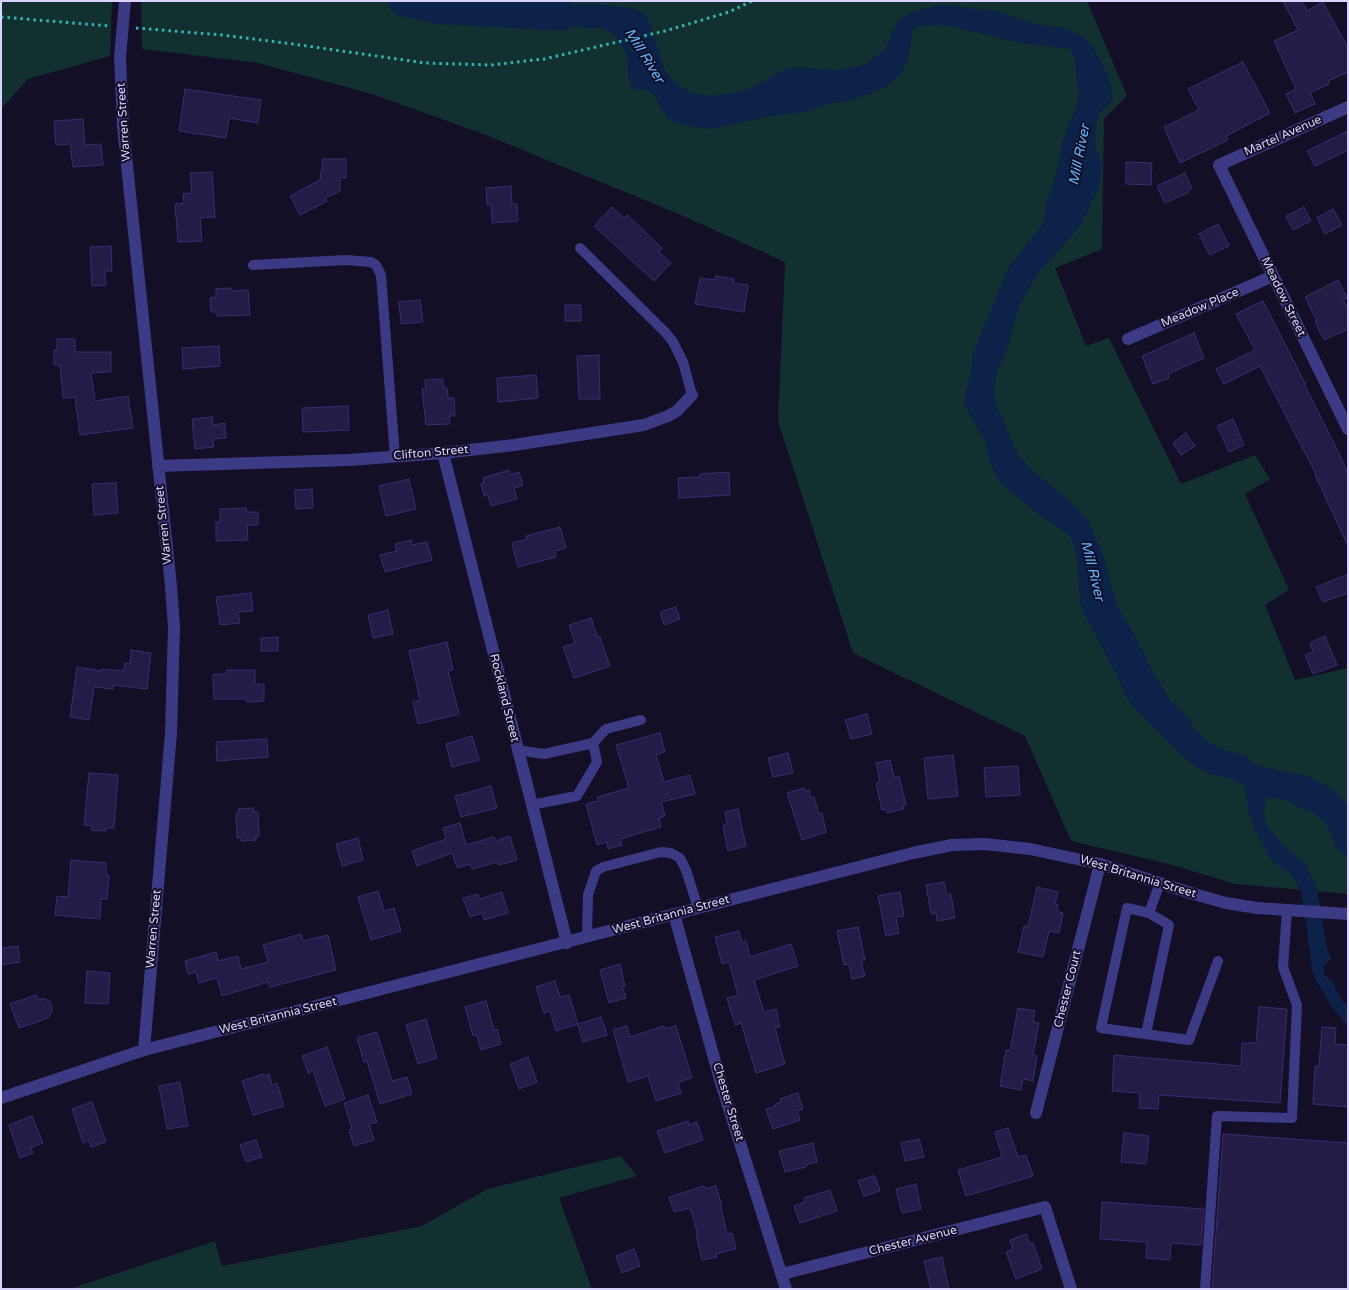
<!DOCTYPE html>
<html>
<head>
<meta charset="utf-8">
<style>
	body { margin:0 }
	#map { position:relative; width:1349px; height:1290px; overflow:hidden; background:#130f26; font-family:"Varela Round",sans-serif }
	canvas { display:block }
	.frame { position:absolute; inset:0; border:2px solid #d9d4ff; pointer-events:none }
</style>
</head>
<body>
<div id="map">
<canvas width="1349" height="1290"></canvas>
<div class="frame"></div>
</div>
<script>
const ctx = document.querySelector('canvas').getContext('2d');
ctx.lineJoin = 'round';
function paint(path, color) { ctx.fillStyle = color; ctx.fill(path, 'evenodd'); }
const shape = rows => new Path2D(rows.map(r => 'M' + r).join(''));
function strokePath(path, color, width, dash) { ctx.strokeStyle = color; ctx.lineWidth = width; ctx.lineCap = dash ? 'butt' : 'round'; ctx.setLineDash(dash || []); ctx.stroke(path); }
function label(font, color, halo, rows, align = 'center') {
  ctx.font = font + ' "Varela Round",sans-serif'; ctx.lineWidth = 4; ctx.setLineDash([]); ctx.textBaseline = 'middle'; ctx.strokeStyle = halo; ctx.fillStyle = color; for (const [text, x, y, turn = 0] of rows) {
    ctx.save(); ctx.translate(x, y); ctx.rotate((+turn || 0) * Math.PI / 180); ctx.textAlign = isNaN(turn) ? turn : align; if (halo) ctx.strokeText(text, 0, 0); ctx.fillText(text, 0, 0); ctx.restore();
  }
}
paint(shape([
	[1,1,112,1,110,56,28,79,1,109],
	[141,1,1087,1,1127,96,1104,119,1102,249,1055,268,1086,346,1109,338,1181,484,1255,455,1270,479,1245,494,1289,590,1265,605,1295,680,1348,668,1348,894,1235,884,1169,864,1071,841,1025,736,853,653,778,421,785,262,681,215,486,135,372,94,258,63,142,49],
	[621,1156,637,1176,559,1198,592,1289,70,1289,215,1241,222,1266,422,1226,487,1189]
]), '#12302f');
paint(shape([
	[590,3,628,8,641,11,647,15,664,68,672,79,682,88,693,93,708,96,744,91,772,77,784,69,797,67,835,70,864,65,881,53,887,45,893,29,899,20,912,12,936,6,946,5,999,12,1036,24,1065,28,1082,36,1093,46,1109,77,1113,94,1111,102,1098,115,1096,127,1095,147,1102,162,1102,175,1099,188,1081,225,1038,274,1019,306,1011,338,996,376,994,392,996,405,1019,456,1032,470,1068,499,1089,522,1103,554,1117,605,1137,639,1151,668,1170,700,1189,718,1195,729,1206,740,1217,747,1247,757,1254,764,1277,770,1305,775,1331,788,1346,803,1348,810,1348,858,1337,849,1327,826,1321,819,1312,812,1298,807,1284,799,1267,798,1264,809,1265,819,1268,827,1286,848,1305,863,1317,888,1326,944,1331,959,1324,966,1324,974,1334,984,1342,1001,1348,1004,1348,1026,1332,1007,1316,981,1312,970,1302,893,1291,874,1271,860,1265,849,1253,826,1249,813,1244,785,1232,779,1209,774,1197,768,1183,757,1134,708,1124,693,1117,676,1083,612,1080,602,1077,556,1072,540,1068,534,1043,518,1013,494,1001,483,996,476,989,460,985,441,965,407,964,401,972,367,972,356,1004,278,1009,267,1041,226,1045,216,1046,205,1056,174,1064,136,1077,105,1079,95,1075,60,1070,49,1020,43,945,25,918,26,912,32,911,45,905,67,900,76,883,88,851,101,831,103,806,112,771,116,710,129,695,127,682,125,670,120,663,111,654,95,647,90,635,90,631,86,628,76,628,61,625,50,611,32,601,28,585,28,498,15]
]), '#0c2248');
strokePath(shape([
	[404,1,445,9,562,15]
]), '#0c2248', 31);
const building = shape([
	[1283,1,1302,1,1307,11,1323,2,1348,48,1348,72,1328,81,1329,84,1310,93,1315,104,1295,113,1286,94,1296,89,1274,41,1298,30,1283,1],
	[1243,62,1270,113,1226,136,1228,140,1180,163,1164,127,1199,110,1188,89,1243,62],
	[185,89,261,100,258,123,229,118,226,138,179,131,185,89],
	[83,119,85,145,101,144,103,165,73,167,70,144,56,145,54,121,83,119],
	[1348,131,1348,150,1315,166,1307,151,1348,131],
	[323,159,346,159,346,178,340,178,340,191,325,198,327,201,300,215,290,196,320,180,323,159],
	[1126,162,1152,163,1151,185,1126,184,1126,162],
	[212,172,215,217,200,218,202,241,178,242,175,204,184,203,183,194,192,193,190,173,212,172],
	[1185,173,1192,188,1188,190,1189,192,1165,203,1157,186,1185,173],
	[511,186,512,204,517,204,518,221,492,223,491,205,487,205,486,188,511,186],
	[612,207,624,218,627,215,640,227,662,248,659,252,671,263,654,281,594,226,612,207],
	[1304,207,1311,221,1293,230,1286,216,1304,207],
	[1333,209,1342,225,1325,234,1317,218,1333,209],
	[1218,224,1229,246,1210,255,1199,234,1218,224],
	[111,246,112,271,105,271,106,285,92,286,90,247,111,246],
	[716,276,734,279,733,283,748,285,744,312,695,304,700,278,715,280,716,276],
	[1338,280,1347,298,1343,300,1348,309,1348,329,1324,340,1315,322,1317,321,1305,297,1338,280],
	[231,288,232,291,248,290,250,315,217,316,217,312,211,312,210,298,216,297,216,289,231,288],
	[420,300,423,322,401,324,399,302,420,300],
	[1263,301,1306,385,1305,386,1339,453,1348,474,1348,546,1315,475,1316,474,1260,366,1224,384,1216,369,1255,350,1236,314,1263,301],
	[565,305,581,305,581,321,565,321,565,305],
	[1194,333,1204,358,1168,374,1169,378,1153,384,1142,356,1194,333],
	[57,339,75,339,75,352,111,352,111,372,91,373,95,401,128,396,133,428,80,435,75,397,63,398,60,365,54,365,54,350,57,350,57,339],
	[219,346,220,366,183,369,182,348,219,346],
	[599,355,600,399,579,399,577,356,599,355],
	[536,375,538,398,498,402,497,378,536,375],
	[443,379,443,388,447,388,448,398,454,398,455,416,449,416,450,424,426,425,422,389,426,389,425,380,443,379],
	[348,406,349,430,303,432,302,408,348,406],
	[212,417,213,425,225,423,226,438,213,439,214,447,195,449,192,419,212,417],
	[1233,419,1244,445,1229,452,1217,426,1233,419],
	[1186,433,1195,446,1181,455,1173,443,1186,433],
	[509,470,510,475,519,472,523,485,514,488,517,499,491,506,488,495,484,496,481,484,484,483,483,478,509,470],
	[729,472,730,495,679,498,678,478,700,477,700,474,729,472],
	[409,479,416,509,386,516,379,486,409,479],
	[116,483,118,513,94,515,92,484,116,483],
	[312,489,313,508,296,509,295,490,312,489],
	[246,508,246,512,258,512,258,525,247,525,248,540,216,541,216,522,220,522,220,509,246,508],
	[560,527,566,548,555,551,556,557,518,567,512,543,527,539,526,536,560,527],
	[411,540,412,545,427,542,432,560,385,572,380,555,397,551,395,544,411,540],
	[1348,574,1348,593,1323,602,1316,587,1348,574],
	[251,593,253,611,238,612,240,623,220,625,216,597,251,593],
	[676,607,680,619,664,625,660,612,676,607],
	[388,610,393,634,373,638,368,615,388,610],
	[591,618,598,638,600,637,610,666,574,678,563,647,575,643,569,625,591,618],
	[1325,636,1337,665,1313,674,1305,655,1313,652,1310,643,1325,636],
	[278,637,278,651,261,651,261,638,278,637],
	[447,642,453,670,448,671,459,714,418,724,413,702,420,700,409,651,447,642],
	[131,650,151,653,147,689,113,685,113,689,94,687,89,720,70,717,77,667,102,671,102,669,124,671,125,663,130,664,131,650],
	[227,670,255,670,255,684,264,684,264,701,247,702,247,699,214,699,213,674,227,674,227,670],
	[867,714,872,734,851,739,845,720,867,714],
	[660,733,665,752,656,755,664,782,690,775,695,794,661,802,665,816,659,818,661,827,620,839,622,845,608,849,607,842,597,845,586,804,598,801,597,797,629,788,616,745,660,733],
	[472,736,479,760,452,767,446,744,472,736],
	[267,739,268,757,217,761,216,742,267,739],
	[788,753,793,773,773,777,768,758,788,753],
	[953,755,958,796,928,799,924,758,953,755],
	[890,760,894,777,899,776,906,805,903,806,904,809,887,813,886,809,882,810,876,783,880,782,876,763,890,760],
	[1018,766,1020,795,986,797,984,768,1018,766],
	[89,773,118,775,114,828,106,828,106,831,91,830,92,826,84,825,89,773],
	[491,786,497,808,461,817,455,796,491,786],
	[804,788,806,791,809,790,811,798,814,797,819,814,822,813,826,832,802,840,787,793,804,788],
	[253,808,254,812,258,812,259,836,256,836,256,840,241,841,241,838,237,838,236,813,239,813,238,809,253,808],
	[738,809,746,846,728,851,723,826,727,824,725,812,738,809],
	[460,823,466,845,494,837,495,841,510,836,517,860,499,865,498,862,472,869,470,864,457,868,452,853,417,866,412,851,446,839,443,828,460,823],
	[358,838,363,860,342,866,336,844,358,838],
	[71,860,106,863,106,874,109,875,107,899,101,899,100,919,55,915,57,896,68,897,71,860],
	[944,882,947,895,951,894,955,918,937,921,936,913,931,914,926,885,944,882],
	[1037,887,1058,892,1055,904,1058,904,1057,911,1063,913,1059,933,1049,931,1043,957,1018,952,1024,926,1028,927,1037,887],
	[378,891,384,911,394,908,401,931,371,940,358,897,378,891],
	[502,892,508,913,484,920,482,913,470,917,463,898,478,894,480,899,502,892],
	[900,892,904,916,896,917,899,933,886,936,878,896,900,892],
	[858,927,865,960,861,960,865,976,852,979,849,964,844,965,837,931,858,927],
	[739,931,742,943,746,941,750,957,791,944,798,966,754,980,764,1012,776,1009,780,1027,775,1028,785,1064,756,1073,741,1023,735,1025,727,998,738,995,729,962,722,964,715,937,739,931],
	[301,934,303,941,328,935,336,970,270,987,268,982,222,996,217,978,199,983,196,972,188,974,185,961,216,952,218,961,238,956,241,969,268,962,263,945,301,934],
	[18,946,20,962,1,965,1,948,18,946],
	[620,964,625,986,622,986,626,998,609,1003,600,970,620,964],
	[87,971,110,973,108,1004,85,1003,87,971],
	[555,981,560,997,569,995,578,1024,601,1017,607,1035,583,1042,578,1024,556,1031,550,1011,544,1013,536,987,555,981],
	[36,995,38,999,45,999,51,1002,52,1012,48,1018,19,1028,10,1004,36,995],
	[486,1001,494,1030,497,1029,501,1044,481,1050,477,1035,473,1036,465,1007,486,1001],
	[1259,1007,1287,1009,1280,1103,1159,1095,1158,1109,1139,1108,1140,1093,1112,1091,1114,1055,1241,1066,1242,1043,1256,1043,1259,1007],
	[1018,1008,1035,1011,1033,1022,1039,1023,1033,1055,1037,1056,1033,1081,1023,1079,1021,1090,1000,1086,1006,1050,1010,1051,1018,1008],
	[426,1019,437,1058,418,1064,406,1025,426,1019],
	[627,1026,630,1037,664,1026,665,1029,676,1026,692,1078,678,1082,681,1093,656,1101,648,1076,628,1082,613,1030,627,1026],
	[1322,1027,1336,1028,1335,1044,1348,1045,1348,1107,1313,1104,1315,1066,1319,1066,1322,1027],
	[377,1032,392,1081,407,1077,412,1094,380,1104,367,1061,364,1062,357,1038,377,1032],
	[327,1047,345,1099,325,1106,313,1071,308,1073,302,1056,327,1047],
	[528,1057,537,1082,519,1089,510,1064,528,1057],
	[263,1074,263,1076,269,1074,272,1085,277,1083,284,1106,253,1115,242,1081,263,1074],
	[180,1082,188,1126,167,1129,159,1086,180,1082],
	[798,1093,803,1109,797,1111,800,1120,773,1129,766,1109,776,1106,775,1104,781,1102,780,1099,798,1093],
	[368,1095,377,1122,369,1124,374,1140,354,1146,349,1130,352,1129,344,1103,368,1095],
	[92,1102,106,1142,91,1147,89,1140,83,1143,72,1109,92,1102],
	[32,1116,43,1143,31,1148,33,1153,20,1158,9,1125,32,1116],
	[688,1121,689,1125,697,1122,703,1140,665,1153,657,1131,688,1121],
	[1008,1128,1018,1157,1026,1155,1033,1176,966,1196,958,1170,1002,1157,995,1132,1008,1128],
	[1124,1133,1149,1136,1146,1164,1121,1162,1124,1133],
	[1223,1134,1348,1143,1348,1289,1212,1289,1223,1134],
	[919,1139,924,1157,905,1161,901,1143,919,1139],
	[256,1140,262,1157,246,1162,240,1145,256,1140],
	[813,1143,817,1162,806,1165,806,1167,785,1172,779,1151,813,1143],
	[873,1176,875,1176,880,1191,864,1196,858,1181,873,1176],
	[916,1184,921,1209,902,1213,896,1189,916,1184],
	[704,1186,705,1189,716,1186,722,1206,721,1207,727,1234,732,1233,736,1249,716,1254,717,1257,702,1260,696,1235,698,1235,690,1208,674,1212,669,1197,704,1186],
	[830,1190,837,1211,800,1223,794,1206,805,1202,804,1198,830,1190],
	[1102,1202,1204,1209,1201,1245,1171,1243,1170,1260,1146,1258,1147,1242,1100,1239,1102,1202],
	[1026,1234,1030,1244,1033,1243,1042,1269,1016,1279,1006,1252,1013,1249,1010,1240,1026,1234],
	[634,1249,640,1266,622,1273,616,1256,634,1249],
	[942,1257,949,1289,931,1289,924,1261,942,1257]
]);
paint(building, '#241b47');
strokePath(building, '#3b2d73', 1);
strokePath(shape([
	[1,17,110,26],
	[136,28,222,35,293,44,425,63,491,65,544,59,665,31,729,12,752,1]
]), '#2fb8b0', 3, [2.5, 4]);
strokePath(shape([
	[580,248,666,333,673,342,683,362,692,395],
	[253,265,346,260,371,262,376,265,381,275,395,457],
	[593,743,606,729,641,720],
	[517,750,544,754,593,743,597,762,577,796,531,805],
	[1160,883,1149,913,1127,908,1101,1028,1189,1040,1218,961],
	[587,937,588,895,596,871,603,867,661,852,671,853,680,858,686,870,698,908],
	[1146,1034,1169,925,1149,913],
	[1205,1289,1217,1116,1292,1118,1297,1005,1283,967,1287,910]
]), '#3d3a85', 10);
strokePath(shape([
	[125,1,120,57,123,127,171,586,174,627,171,733,144,1050],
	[1348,107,1219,165,1348,429],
	[1128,339,1273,276],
	[443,453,567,943],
	[158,466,349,460,443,453,514,445,644,425,668,416,677,411,692,395],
	[674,914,721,1083,786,1289],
	[1036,1113,1100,864],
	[782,1274,1045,1207,1071,1289]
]), '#3d3a85', 12);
strokePath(shape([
	[1,1098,144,1050,913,853,952,845,985,844,1030,849,1100,864,1194,894,1226,903,1257,908,1348,914]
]), '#3d3a85', 12);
label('12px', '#d9d4ff', '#130f26', [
	["Warren Street",124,122,-94],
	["Martel Avenue",1283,136,-24],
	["Meadow Street",1283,297,64],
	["Meadow Place",1200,308,-23],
	["Clifton Street",431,453,-5],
	["Warren Street",164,525,-96],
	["Rockland Street",504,698,76],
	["West Britannia Street",1138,877,17],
	["West Britannia Street",671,915,-15],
	["Warren Street",154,929,-85],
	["Chester Court",1068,989,-76],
	["West Britannia Street",278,1016,-14],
	["Chester Street",728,1102,73],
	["Chester Avenue",913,1241,-14]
]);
label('italic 14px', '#62b6ff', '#130f26', [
	["Mill River",644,56,58],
	["Mill River",1080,155,-79],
	["Mill River",1092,571,76]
]);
</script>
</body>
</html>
